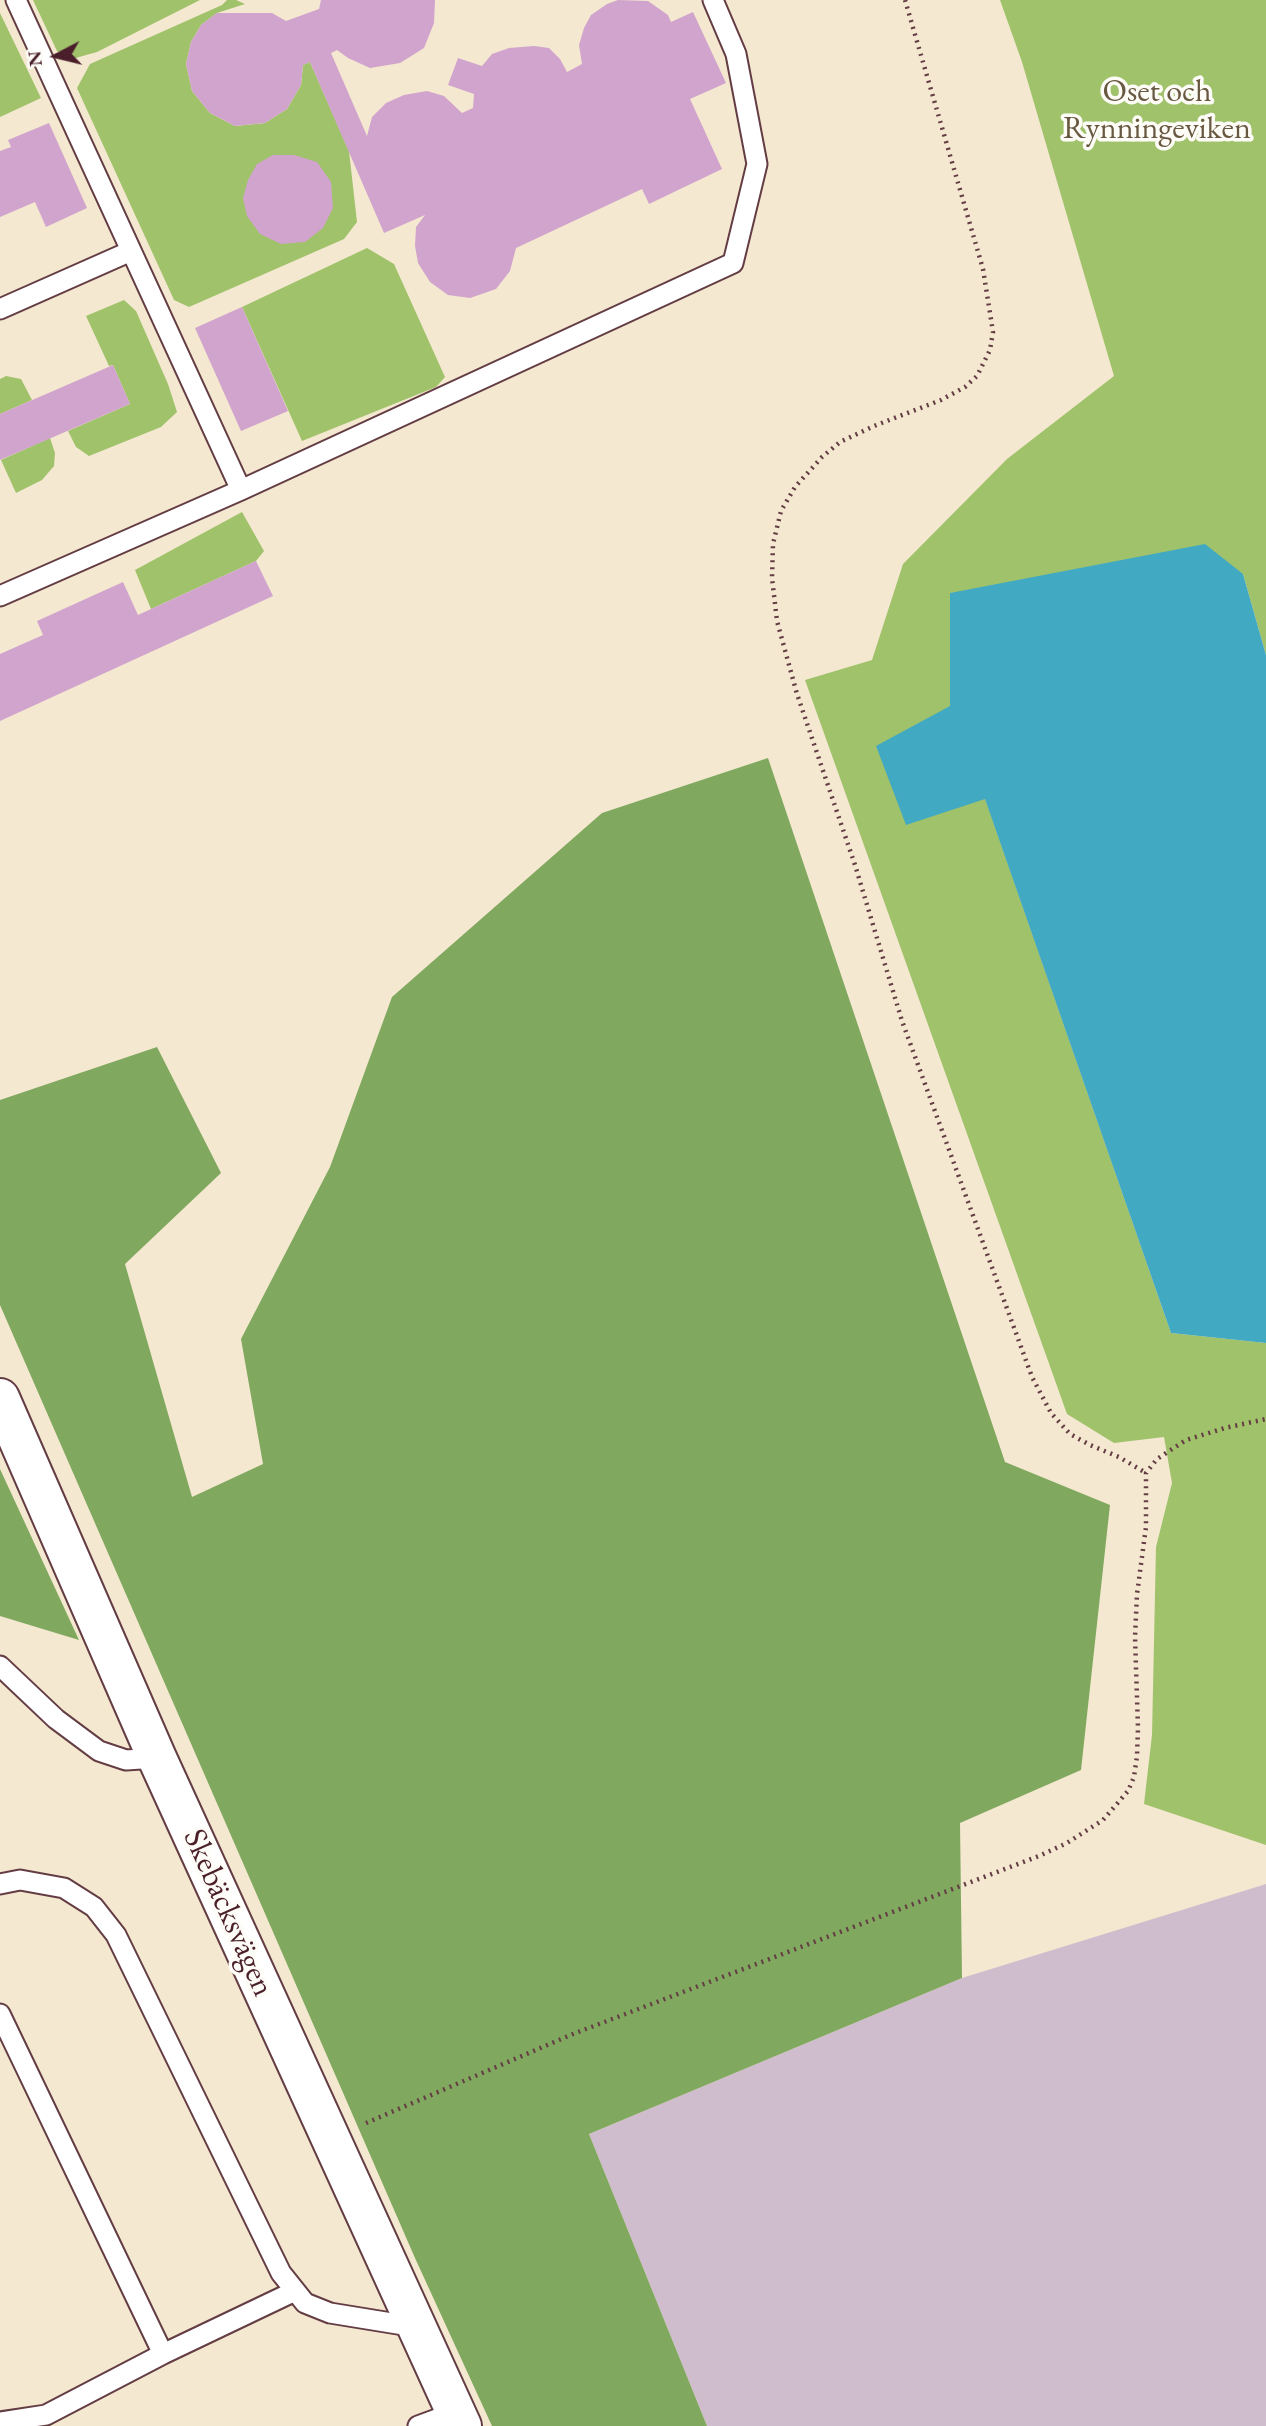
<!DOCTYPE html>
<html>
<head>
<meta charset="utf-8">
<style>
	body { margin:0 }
	#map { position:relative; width:1266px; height:2426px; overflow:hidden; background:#f4e8d0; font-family:"EB Garamond",serif }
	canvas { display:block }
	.north { position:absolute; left:21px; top:21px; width:70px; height:70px; -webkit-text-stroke:5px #fdfcf7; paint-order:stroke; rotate:263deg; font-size:19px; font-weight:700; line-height:28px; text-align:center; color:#4a1f2b }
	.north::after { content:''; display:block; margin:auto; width:24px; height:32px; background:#4a1f2b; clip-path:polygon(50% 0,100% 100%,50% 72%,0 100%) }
</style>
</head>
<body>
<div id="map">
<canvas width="1266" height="2426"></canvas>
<div class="north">N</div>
</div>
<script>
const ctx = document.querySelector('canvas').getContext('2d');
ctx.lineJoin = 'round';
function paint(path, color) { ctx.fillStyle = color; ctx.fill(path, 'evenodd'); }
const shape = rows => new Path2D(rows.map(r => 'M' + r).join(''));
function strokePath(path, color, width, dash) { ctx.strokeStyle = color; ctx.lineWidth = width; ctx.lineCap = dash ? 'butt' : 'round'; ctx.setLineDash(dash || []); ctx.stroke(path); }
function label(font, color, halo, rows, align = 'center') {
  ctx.font = font + ' "EB Garamond",serif'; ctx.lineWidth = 7; ctx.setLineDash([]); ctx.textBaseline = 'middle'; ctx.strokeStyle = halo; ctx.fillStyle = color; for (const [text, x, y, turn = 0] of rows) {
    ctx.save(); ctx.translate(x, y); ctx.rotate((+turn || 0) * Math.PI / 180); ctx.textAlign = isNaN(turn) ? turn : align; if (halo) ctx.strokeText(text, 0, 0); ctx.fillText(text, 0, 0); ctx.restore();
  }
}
paint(shape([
	[1266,1884,1266,2426,707,2426,589,2134,962,1978]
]), '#cfbdce');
paint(shape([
	[33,0,200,0,97,52,72,59,57,51],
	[227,0,236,0,245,4,217,13,201,25,191,42,186,64,192,91,210,113,235,126,265,123,287,109,301,85,303,65,310,62,349,151,357,222,344,239,189,307,174,300,169,289,77,88,90,64,222,5],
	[1000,0,1266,0,1266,655,1243,574,950,593,950,706,985,798,1171,1333,1266,1343,1266,1845,1144,1804,1152,1735,1156,1547,1172,1483,1164,1437,1114,1443,1067,1414,805,680,872,660,903,564,1007,459,1114,376,1022,62],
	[0,13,41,98,0,117],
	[367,248,394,264,445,377,436,387,302,441,242,307],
	[124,300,136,311,168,384,177,412,161,427,89,456,76,447,68,431,130,404,113,365,109,366,86,316],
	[6,376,21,379,32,400,0,414,0,379],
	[50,438,55,453,54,466,42,480,16,493,1,460],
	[242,512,264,551,256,561,151,609,135,570]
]), '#a0c26b');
paint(shape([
	[768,758,1005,1462,1110,1505,1081,1770,960,1823,962,1978,589,2134,707,2426,492,2426,415,2258,0,1305,0,1100,157,1047,221,1173,125,1264,192,1497,263,1464,241,1339,330,1167,392,997,602,813],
	[0,1469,79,1640,0,1616]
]), '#80a85f');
paint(shape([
	[1205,544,1243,574,1266,655,1266,1343,1171,1333,985,799,906,825,876,746,950,706,950,593]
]), '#42a9c2');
paint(shape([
	[321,0,435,0,434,23,424,48,400,63,370,68,348,58,337,50,331,53,367,136,372,117,386,103,404,95,427,91,444,96,462,113,473,108,474,94,448,85,458,58,482,66,492,54,509,48,534,46,549,48,560,59,567,72,582,64,579,45,584,28,591,15,607,4,618,0,648,1,668,15,671,22,693,12,726,83,690,99,722,169,649,204,642,189,516,248,510,271,496,289,470,298,448,295,430,282,418,263,415,246,416,227,425,215,384,233,310,62,303,65,301,85,287,109,265,123,235,126,210,113,192,91,186,64,191,42,201,25,217,13,272,13,286,21,319,9],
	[49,123,87,208,46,227,35,202,0,217,0,151,11,147,8,140],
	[273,155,294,155,317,162,331,182,333,208,323,228,305,242,281,244,260,234,247,216,243,198,248,180,257,164],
	[242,307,288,411,241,431,195,328],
	[113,365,130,404,0,460,0,414],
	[256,561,273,596,0,721,0,654,43,635,37,621,123,582,138,615]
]), '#d1a4cd');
const service = shape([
	[16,0,241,490],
	[0,309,131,251],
	[0,596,241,490,733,263,757,164,736,54,713,0],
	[0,1666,56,1719,99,1751,126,1760,157,1758],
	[0,1884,20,1880,64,1888,94,1907,116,1935,281,2273,305,2303,330,2313,416,2327],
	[0,2014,163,2354],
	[0,2422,46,2415,163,2354,295,2291],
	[418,2426,456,2412]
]);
const minor = shape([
	[0,1398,157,1758,462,2426]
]);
strokePath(service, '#643d44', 23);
strokePath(minor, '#643d44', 42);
strokePath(shape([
	[905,0,983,269,993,332,990,350,977,376,965,387,941,400,874,426,840,442,822,457,795,487,781,511,773,544,772,578,777,621,797,694,855,865,902,1021,1032,1377,1051,1413,1070,1434,1090,1445,1119,1457,1146,1473],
	[366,2123,573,2034,1039,1856,1067,1843,1103,1820,1128,1791,1134,1777,1137,1756,1138,1728,1135,1637,1137,1594,1146,1527,1146,1473,1157,1459,1186,1440,1225,1428,1266,1419]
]), '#643d44', 4.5, [2, 5]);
strokePath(service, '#fff', 19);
strokePath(minor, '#fff', 38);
label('32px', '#685841', '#fdfcf7', [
	["Oset och",1157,92],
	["Rynningeviken",1157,129]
]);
label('32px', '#4a1f2b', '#fdfcf7', [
	["Skebäcksvägen",228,1913,66]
]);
</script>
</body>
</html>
